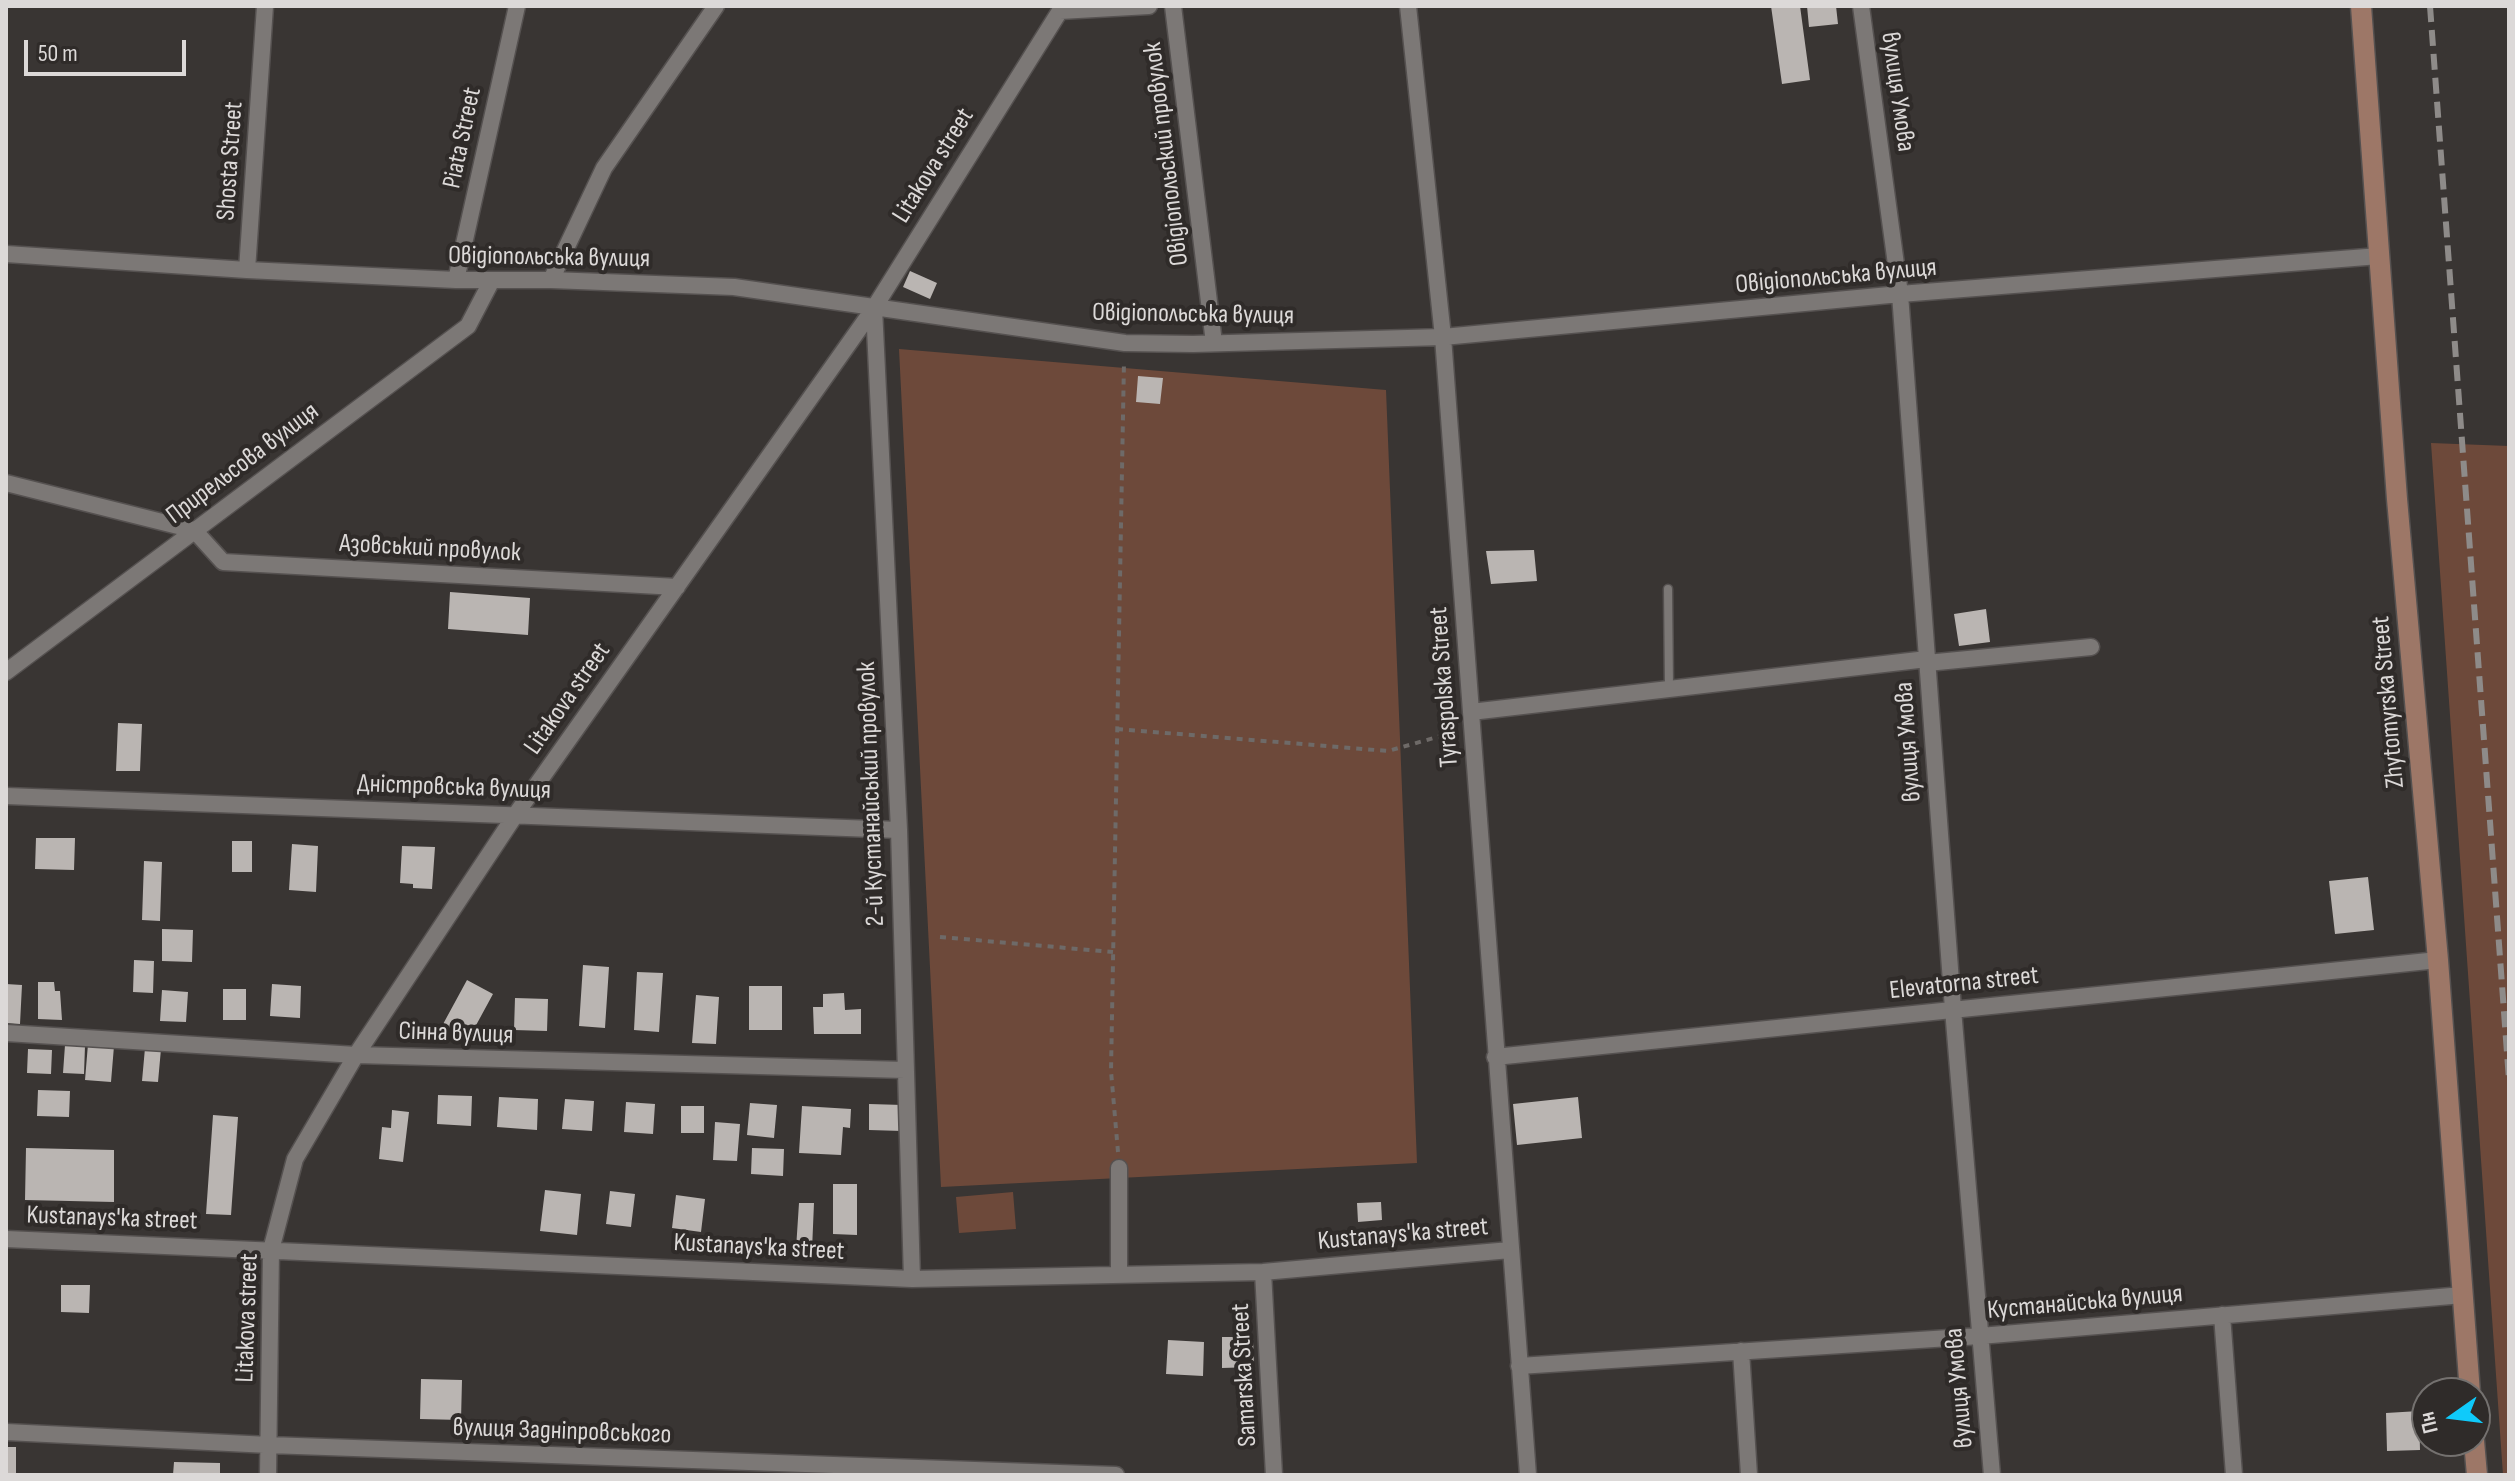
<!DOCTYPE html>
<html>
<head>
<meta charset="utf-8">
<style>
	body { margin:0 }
	#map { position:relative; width:2515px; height:1481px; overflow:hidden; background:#393533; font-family:"Sofia Sans Condensed",sans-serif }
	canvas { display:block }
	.frame { position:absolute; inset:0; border:8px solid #dcd9d8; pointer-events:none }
	.north { position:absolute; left:2411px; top:1377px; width:80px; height:80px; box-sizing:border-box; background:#2f2b29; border:2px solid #74716f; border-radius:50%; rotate:256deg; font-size:22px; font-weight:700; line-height:32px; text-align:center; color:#dcd9d8 }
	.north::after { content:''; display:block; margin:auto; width:28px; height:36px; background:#0fcafa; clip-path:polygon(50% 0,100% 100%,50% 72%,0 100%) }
	.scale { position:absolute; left:24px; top:40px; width:162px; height:36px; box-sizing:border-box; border:4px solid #dcd9d8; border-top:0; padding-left:10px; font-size:24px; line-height:28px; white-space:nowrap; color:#dcd9d8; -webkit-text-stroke:6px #2f2b29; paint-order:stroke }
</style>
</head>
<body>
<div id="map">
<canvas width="2515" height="1481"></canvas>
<div class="frame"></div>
<div class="north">Пн</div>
<div class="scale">50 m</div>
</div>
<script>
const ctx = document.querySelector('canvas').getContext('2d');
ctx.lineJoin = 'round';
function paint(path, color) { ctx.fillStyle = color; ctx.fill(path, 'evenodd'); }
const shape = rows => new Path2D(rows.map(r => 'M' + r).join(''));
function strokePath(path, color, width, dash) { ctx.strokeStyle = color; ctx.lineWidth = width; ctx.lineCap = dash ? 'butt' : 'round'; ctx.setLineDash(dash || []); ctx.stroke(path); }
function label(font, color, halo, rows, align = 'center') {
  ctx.font = font + ' "Sofia Sans Condensed",sans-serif'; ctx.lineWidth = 8; ctx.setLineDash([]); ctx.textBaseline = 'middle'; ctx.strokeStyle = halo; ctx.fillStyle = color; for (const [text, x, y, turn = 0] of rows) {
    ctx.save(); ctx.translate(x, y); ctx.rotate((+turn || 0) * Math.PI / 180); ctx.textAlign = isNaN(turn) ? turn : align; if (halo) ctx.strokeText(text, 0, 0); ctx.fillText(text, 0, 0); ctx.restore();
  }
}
paint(shape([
	[899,349,1386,390,1417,1163,941,1187],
	[2431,443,2509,446,2509,1475,2503,1475],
	[1013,1192,1016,1229,959,1233,956,1197]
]), '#6d493a');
paint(shape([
	[1771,6,1800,6,1810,80,1782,84],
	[1807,6,1836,6,1838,24,1809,27],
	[910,271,937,283,930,299,903,287],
	[1138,376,1163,378,1160,404,1136,402],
	[1534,550,1537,581,1491,584,1486,551],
	[450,592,530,598,528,635,448,629],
	[1986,609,1990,642,1959,646,1954,614],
	[118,723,142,724,140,771,116,771],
	[36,838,75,838,74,870,35,869],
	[232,841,252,841,252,872,232,872],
	[292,844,318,846,316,892,289,890],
	[402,846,435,847,432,889,413,888,413,884,400,883],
	[144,861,162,862,160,921,142,920],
	[2368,877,2374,930,2335,934,2329,881],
	[162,929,193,930,192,962,162,961],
	[134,960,154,961,153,993,133,992],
	[583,965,609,967,605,1028,579,1026],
	[637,972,663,973,659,1032,634,1030],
	[467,980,493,994,468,1040,442,1026],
	[38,982,54,982,55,991,60,991,62,1020,38,1019],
	[6,984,22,985,20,1024,6,1023],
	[272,984,301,986,300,1018,270,1016],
	[749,986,782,986,782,1030,749,1030],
	[223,989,246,989,246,1020,223,1020],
	[162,990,188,992,186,1022,160,1021],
	[844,993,845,1010,861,1009,861,1034,814,1034,813,1007,823,1007,823,994],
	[696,995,719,997,716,1044,692,1043],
	[515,998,548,999,547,1031,514,1030],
	[88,1044,114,1046,111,1082,85,1080],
	[65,1045,85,1046,84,1074,63,1073],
	[145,1048,161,1049,158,1082,142,1081],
	[28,1049,52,1050,51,1074,27,1073],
	[38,1090,70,1091,69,1117,37,1116],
	[438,1095,472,1096,471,1126,437,1124],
	[499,1097,538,1099,537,1130,497,1127],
	[1578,1097,1582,1138,1517,1145,1513,1104],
	[565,1099,594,1101,592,1131,562,1129],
	[626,1102,655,1104,653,1134,624,1132],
	[750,1103,777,1105,774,1138,747,1135],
	[869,1104,903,1105,902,1131,869,1130],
	[681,1106,704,1106,704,1133,681,1133],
	[802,1106,851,1109,850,1128,843,1127,841,1155,799,1153],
	[392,1110,409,1112,403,1162,379,1159,382,1127,391,1128],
	[213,1115,238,1117,231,1215,206,1214],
	[715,1122,740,1124,737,1161,713,1160],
	[26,1148,114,1150,114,1202,25,1200],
	[752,1148,784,1149,783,1176,751,1174],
	[833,1184,857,1184,857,1235,833,1234],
	[545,1190,581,1194,577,1235,540,1231],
	[610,1191,635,1194,631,1227,606,1224],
	[676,1195,705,1199,701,1232,672,1228],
	[1381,1202,1382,1220,1358,1222,1357,1203],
	[799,1203,814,1203,812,1250,796,1249],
	[61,1285,90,1285,89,1313,61,1312],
	[1222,1337,1253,1337,1254,1367,1222,1368],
	[1168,1340,1204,1342,1203,1376,1166,1374],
	[421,1379,462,1380,461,1420,420,1419],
	[2419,1411,2420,1450,2387,1451,2386,1413],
	[6,1447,16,1447,16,1475,6,1475],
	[174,1462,220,1463,220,1475,173,1475]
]), '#bab5b2');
const lane = shape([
	[1668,589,1669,688]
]);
const street = shape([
	[1173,6,1214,343],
	[1408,6,1443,337,1528,1475],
	[1861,6,1900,294,1953,1009,1992,1475],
	[1060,11,1149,6],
	[6,254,247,270,456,280,551,280,734,287,1125,343,1193,344,1443,337,1900,294,2379,256],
	[247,270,265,6],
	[456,280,517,6],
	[551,280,604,168,716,6],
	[874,308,899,830,912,1279],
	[6,483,194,530,223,562,677,587],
	[1927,663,2091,647],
	[6,672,468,326,492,280],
	[1471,712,1927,659],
	[6,796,899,830],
	[6,1033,356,1055,905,1070],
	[1495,1057,2438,960],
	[1119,1168,1119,1275],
	[6,1239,912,1279,1263,1272,1510,1250],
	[1263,1272,1274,1475],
	[2222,1315,2234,1475],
	[1741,1351,1749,1475],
	[1519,1366,1980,1336,2463,1295],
	[6,1432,269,1445,1116,1475],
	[268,1475,271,1250,295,1159,356,1055,516,814,874,308,1063,6]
]);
const secondary = shape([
	[2361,6,2397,499,2438,960,2470,1393],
	[2474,1441,2477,1475]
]);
strokePath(lane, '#555150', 11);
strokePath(street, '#555150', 19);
strokePath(secondary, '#555150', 23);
strokePath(shape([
	[1117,729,1388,751,1455,732],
	[940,937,1113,952],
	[1118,1152,1111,1071,1124,361]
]), '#6e6a68', 4, [6, 6]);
strokePath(lane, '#7c7876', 8);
strokePath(street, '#7c7876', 16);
strokePath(secondary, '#9d7767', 20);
strokePath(shape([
	[2430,6,2509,1080]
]), '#8e8b89', 6, [16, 8]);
label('26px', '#dcd9d8', '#2f2b29', [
	["вулиця Умова",1897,92,82],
	["Piata Street",463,138,-78],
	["Овідіопольский провулок",1167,154,-97],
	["Shosta Street",231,161,-86],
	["Litakova street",934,166,-58],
	["Овідіопольська вулиця",549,258,1],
	["Овідіопольська вулиця",1836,277,-5],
	["Овідіопольська вулиця",1193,315,1],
	["Прирельсова вулиця",243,464,-37],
	["Азовський провулок",430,549,3],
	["Tyraspolska Street",1445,687,-94],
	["Litakova street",568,699,-55],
	["Zhytomyrska Street",2389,702,-95],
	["вулиця Умова",1909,742,-94],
	["Дністровська вулиця",454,788,2],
	["2-й Кустанайський провулок",872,794,-92],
	["Elevatorna street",1964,984,-6],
	["Сінна вулиця",456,1034,2],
	["Kustanays'ka street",112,1219,2],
	["Kustanays'ka street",1403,1235,-5],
	["Kustanays'ka street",759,1248,3],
	["Кустанайська вулиця",2085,1303,-5],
	["Litakova street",248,1318,-88],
	["Samarska Street",1245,1375,-93],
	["вулиця Умова",1960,1388,-95],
	["вулиця Задніпровського",562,1432,2]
]);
</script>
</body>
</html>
